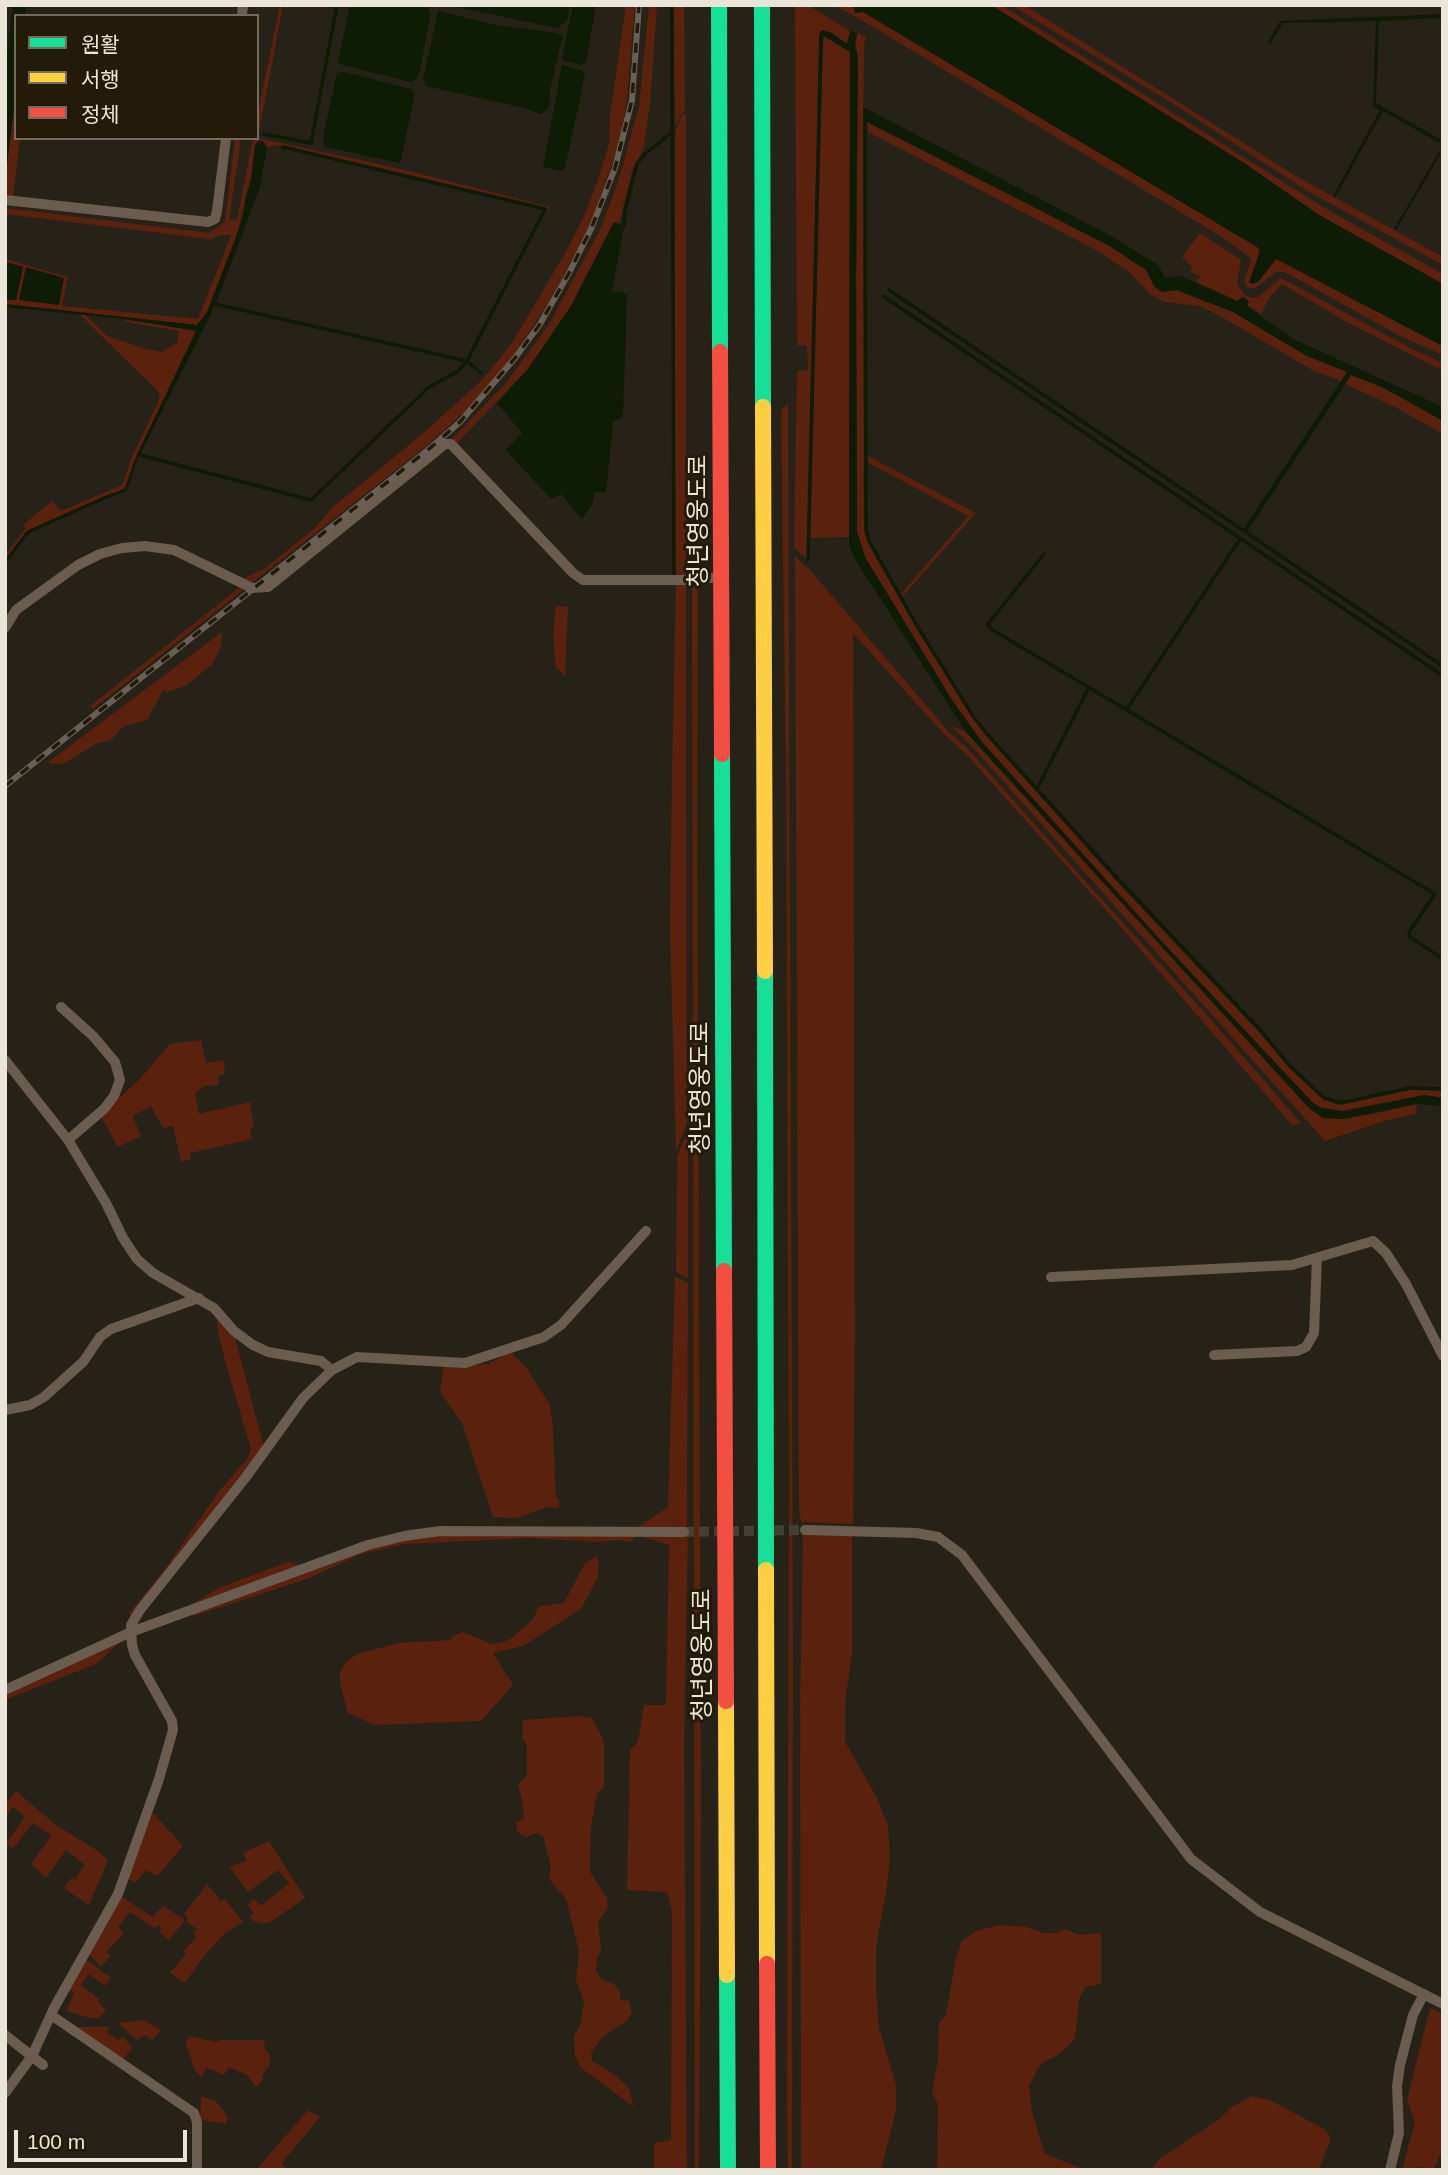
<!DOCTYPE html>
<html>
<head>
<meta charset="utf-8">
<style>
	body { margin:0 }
	#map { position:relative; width:1448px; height:2175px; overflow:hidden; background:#272217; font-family:Helvetica,"Noto Sans KR",sans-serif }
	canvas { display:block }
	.frame { position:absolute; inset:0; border:7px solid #eae5d9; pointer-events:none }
	.legend { position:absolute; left:14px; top:14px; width:245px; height:126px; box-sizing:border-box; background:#231b08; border:2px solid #736c5c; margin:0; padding:9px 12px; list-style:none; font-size:21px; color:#eae5d9 }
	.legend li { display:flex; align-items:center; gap:14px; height:35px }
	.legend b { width:35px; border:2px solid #736c5c }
	.scale { position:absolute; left:14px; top:2130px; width:173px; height:32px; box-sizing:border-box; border:4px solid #eae5d9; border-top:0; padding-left:9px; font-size:21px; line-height:24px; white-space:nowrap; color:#eae5d9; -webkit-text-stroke:5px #231b08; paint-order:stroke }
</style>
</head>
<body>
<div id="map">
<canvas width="1448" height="2175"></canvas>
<div class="frame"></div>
<ul class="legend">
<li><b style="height:9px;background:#16e098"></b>원활</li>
<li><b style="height:9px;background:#ffcf43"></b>서행</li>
<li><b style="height:9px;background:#f24e42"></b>정체</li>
</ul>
<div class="scale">100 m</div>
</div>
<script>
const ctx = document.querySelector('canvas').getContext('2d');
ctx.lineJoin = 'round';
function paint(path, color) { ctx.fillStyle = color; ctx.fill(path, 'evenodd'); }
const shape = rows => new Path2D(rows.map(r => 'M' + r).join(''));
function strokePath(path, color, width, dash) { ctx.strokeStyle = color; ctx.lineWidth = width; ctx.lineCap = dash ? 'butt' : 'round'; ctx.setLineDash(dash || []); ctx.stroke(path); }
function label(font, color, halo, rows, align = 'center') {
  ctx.font = font + ' Helvetica,"Noto Sans KR",sans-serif'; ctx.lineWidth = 6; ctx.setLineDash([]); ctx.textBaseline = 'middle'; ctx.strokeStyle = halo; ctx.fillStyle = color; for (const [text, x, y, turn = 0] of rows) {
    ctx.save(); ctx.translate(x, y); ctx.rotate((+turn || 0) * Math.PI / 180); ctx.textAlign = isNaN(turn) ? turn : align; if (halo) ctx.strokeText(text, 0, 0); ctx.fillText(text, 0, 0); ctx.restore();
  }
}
paint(shape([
	[280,5,283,5,258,138,401,169,550,207,548,210,546,207,278,145,267,147,263,141,255,145,251,179,236,237,207,312,197,325,5,304,5,299,16,300,23,267,5,262,5,259,68,277,62,306,198,319,231,235,220,235,212,239,202,238,5,214,5,208,209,233,225,222,235,138,241,138,229,221,237,219,253,138,257,138,257,117],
	[626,5,635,5,627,100,619,144,611,167,590,225,577,251,547,305,509,362,472,405,428,445,253,582,242,579,264,569,315,528,333,507,420,436,482,380,512,343,565,253,582,221,599,177,609,144,610,116],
	[649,5,657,5,650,104,643,151,633,167,619,224,614,222,571,306,528,369,456,444,452,439,507,382,549,324,599,232,617,185,639,107],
	[673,5,684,5,685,109,675,126],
	[795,5,811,7,850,31,848,45,832,33,819,34,807,559,794,548,797,371,808,370,807,346,797,345],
	[833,5,855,6,855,13,863,12,1257,247,1261,250,1249,282,1275,258,1443,346,1443,355,1400,336,1285,272,1276,272,1254,289,1246,287,1244,280,1252,259,1222,237,853,15],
	[991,5,1001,5,1328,210,1443,274,1443,284,1319,215,1247,165],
	[1011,5,1025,5,1029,8,1296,176,1443,257,1443,265,1304,189,1180,108],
	[857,33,866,37,864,45,863,120,864,524,870,547,916,627,984,733,1118,883,1260,1033,1288,1066,1321,1097,1337,1105,1417,1089,1443,1091,1443,1098,1425,1095,1343,1111,1321,1108,1312,1102,1164,944,982,742,952,700,865,557,857,532,856,281,858,58,855,42],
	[823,36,850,51,849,537,810,538],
	[16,92,16,138,20,138,13,197,5,196,5,181],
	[683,114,686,114,686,576,675,575,675,130],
	[867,121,1108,245,1146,270,1154,286,1162,292,1176,290,1233,312,1307,356,1347,372,1341,381,1312,370,1222,317,1200,306,1165,302,1151,295,1129,272,1096,250,868,132],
	[1200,233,1241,260,1237,284,1244,294,1251,298,1258,297,1281,278,1412,349,1443,363,1443,371,1345,321,1282,284,1269,298,1261,314,1247,305,1196,282,1201,276,1191,272,1192,267,1182,257],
	[79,314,86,315,107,336,146,349,161,352,177,343,179,331,127,322,124,319,196,330,197,332,135,459,124,489,28,531,5,560,5,555,26,528,23,525,52,501,61,511,122,485,132,457,160,398,158,391],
	[1351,375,1382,387,1419,406,1443,421,1443,434,1395,407,1345,384],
	[788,404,793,1655,792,2170,788,2170,787,2099,789,1479,786,779,781,410],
	[868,456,976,513,903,596,901,594,968,516,869,463],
	[795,556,809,569,949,732,968,749,1084,880,1206,1014,1301,1123,1292,1125,1114,919,966,754,943,733,853,633,855,1334,853,1524,801,1522,799,1507],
	[692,581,698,582,697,805,701,1794,699,2170,695,2170],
	[686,582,687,1123,676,1151,670,930,672,769,676,583],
	[240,587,243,590,93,709,90,706],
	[556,606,568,607,565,676,556,668,553,634],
	[222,632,221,646,213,664,185,686,167,692,163,690,147,720,124,726,111,740,96,744,63,764,47,763],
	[952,727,965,731,1309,1108,1323,1118,1329,1118,1367,1115,1417,1104,1416,1114,1384,1121,1325,1141,969,743],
	[201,1040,206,1063,224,1060,225,1074,218,1076,219,1085,205,1086,195,1093,199,1114,250,1102,254,1126,250,1128,252,1139,190,1153,191,1159,181,1162,173,1126,163,1128,151,1106,133,1116,141,1136,118,1147,100,1115,140,1079,170,1044],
	[688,1130,688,1278,676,1272,677,1157],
	[675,1276,688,1283,687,1528,635,1529,668,1507],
	[217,1320,234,1334,264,1447,132,1618,129,1613,162,1573,220,1490,247,1459,251,1449,226,1364,218,1332],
	[510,1352,526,1367,550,1405,553,1430,556,1498,559,1498,559,1508,548,1507,516,1518,493,1517,462,1423,440,1392,444,1366,488,1364],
	[439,1534,688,1535,684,1744,687,2170,654,2170,654,2143,671,2140,672,1911,667,1892,627,1890,630,1750,638,1741,644,1705,666,1705,669,1545,636,1535,631,1542,618,1540,598,1542,529,1538,405,1544,361,1554,307,1579,194,1616,192,1612,367,1547],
	[803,1534,852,1536,852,1654,845,1701,845,1742,876,1796,888,1826,890,1857,886,1892,876,1948,876,1989,879,2028,896,2085,896,2111,881,2170,801,2170,800,1704],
	[597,1556,599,1566,597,1579,581,1609,523,1646,493,1653,513,1685,481,1721,375,1725,348,1713,340,1683,340,1672,346,1662,357,1654,399,1643,451,1640,452,1636,463,1632,492,1644,501,1643,512,1638,533,1619,539,1606,564,1603,585,1563],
	[288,1562,299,1565,181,1611,219,1588],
	[124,1639,96,1664,5,1700,5,1693],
	[580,1716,592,1718,604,1741,604,1787,597,1794,591,1827,590,1861,590,1872,607,1898,608,1908,598,1923,601,1950,597,1959,596,1971,602,1980,614,1984,620,1992,620,2000,629,2001,632,2012,627,2021,602,2037,591,2053,592,2061,614,2074,628,2087,634,2107,580,2067,575,2055,574,2036,580,2026,584,2001,576,1980,579,1952,569,1910,566,1899,552,1883,549,1877,551,1867,543,1836,537,1833,526,1837,517,1832,516,1823,524,1818,523,1804,518,1784,527,1776,527,1746,523,1739,523,1720],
	[16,1791,56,1825,98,1851,108,1860,89,1905,64,1888,71,1878,75,1879,85,1865,66,1850,46,1878,31,1864,51,1836,33,1823,13,1849,6,1843,25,1817,13,1807,5,1817,5,1805],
	[153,1813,183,1846,157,1876,146,1870,135,1883,127,1877],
	[269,1841,305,1898,272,1921,262,1924,253,1921,250,1917,254,1913,248,1905,254,1899,261,1906,289,1883,278,1870,248,1892,230,1867,247,1860,243,1853],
	[207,1884,221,1901,225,1899,243,1922,224,1934,204,1956,185,1983,170,1973,186,1954,184,1951,196,1937,193,1933,197,1929,186,1921,188,1917,184,1914],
	[121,1896,152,1917,163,1906,185,1920,169,1940,159,1932,162,1928,159,1925,155,1928,130,1912,118,1927,124,1933,106,1952,111,1956,101,1967,89,1954],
	[1000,1925,1027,1927,1043,1933,1056,1933,1065,1929,1079,1935,1101,1933,1101,1984,1085,1987,1079,1999,1075,2039,1058,2055,1041,2064,1029,2086,1032,2112,1045,2154,1086,2170,937,2170,938,2104,932,2093,938,2059,939,2023,946,2015,956,1958,962,1941,976,1931],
	[85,1959,111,1978,105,1986,89,1974,81,1985,99,1999,98,2002,106,2010,99,2018,90,2018,66,2011,74,1993,68,1989],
	[1430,2008,1443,2014,1443,2155,1440,2155,1434,2169,1415,2167,1414,2170,1402,2170,1415,2122,1407,2100],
	[144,2020,161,2030,152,2040,145,2035,137,2040,118,2023],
	[77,2027,109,2027,106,2032,119,2040,123,2036,132,2048,122,2061],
	[189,2036,215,2042,221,2040,265,2040,264,2048,270,2055,269,2066,262,2076,263,2080,256,2087,247,2075,229,2067,224,2075,207,2068,201,2077,195,2070,186,2044],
	[201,2096,216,2101,228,2117,226,2124,200,2120],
	[1252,2096,1272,2101,1326,2130,1331,2138,1319,2170,1151,2170,1158,2160,1218,2120,1233,2106],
	[308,2110,320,2117,282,2163,287,2170,256,2170]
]), '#5a210c');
paint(shape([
	[13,5,26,5,25,16,16,16,16,92,5,181,5,69],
	[350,5,415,5,427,8,431,12,420,71,416,79,411,82,342,65,338,61],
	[447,5,570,5,567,21,557,28],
	[573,5,596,5,586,62,581,65,564,61,562,58],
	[853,5,991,5,1247,165,1319,215,1443,284,1443,346,1276,259,1259,281,1253,284,1249,283,1260,250,1257,247,863,12,855,13],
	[438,11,495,25,557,33,563,36,550,89,549,107,541,114,524,108,426,86,423,79],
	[1443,14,1443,18,1379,21,1376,103,1443,141,1443,150,1396,230,1394,229,1443,145,1383,111,1335,198,1333,196,1380,110,1373,106,1376,21,1283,23,1270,44,1268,42,1280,21],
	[822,30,832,33,847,44,850,31,857,33,855,47,858,58,856,281,857,532,865,557,952,700,982,742,1164,944,1312,1102,1321,1108,1343,1111,1425,1095,1443,1098,1443,1106,1417,1104,1343,1119,1323,1118,1309,1108,965,731,853,556,849,544,850,52,824,36,822,46,819,47,819,34],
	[562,65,582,70,585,75,565,168,562,171,543,167],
	[344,72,411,89,415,94,400,163,325,147,323,137,337,73],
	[863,107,1113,237,1158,265,1165,278,1180,276,1237,301,1243,297,1249,301,1247,306,1293,339,1443,407,1443,421,1382,387,1351,375,1247,532,1243,529,1244,528,1347,372,1307,356,1233,312,1177,290,1162,292,1154,286,1146,270,1108,245,865,121,863,119],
	[258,141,263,141,267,147,260,187,222,288,210,316,137,460,129,485,126,491,111,497,111,494,124,489,127,484,135,459,196,331,124,319,5,307,5,304,197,325,207,312,236,237,244,213,245,200,251,179,255,145],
	[614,222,624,226,612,291,627,294,623,417,613,422,606,492,595,492,592,504,582,519,561,494,551,499,506,450,522,433,497,403,528,369,571,306],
	[5,262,23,267,16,300,5,299],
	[26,267,64,278,59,305,19,300]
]), '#0e1b05');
strokePath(shape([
	[672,5,674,575],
	[865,121,866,530,869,541,917,626,973,716,986,733,1119,880,1262,1032,1289,1065,1324,1098,1341,1103,1409,1088,1443,1089],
	[264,134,311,143,337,5],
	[624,226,625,211,637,164,644,155,674,131],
	[889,290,1443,666],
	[883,296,1443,676],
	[215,304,467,361,481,373],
	[140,455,311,500,428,388,458,371,467,361,545,209,283,147],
	[1044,554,991,620,988,625,991,629,1435,894,1409,932,1410,937,1443,959],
	[808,560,821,45],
	[5,562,28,532,111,495],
	[1127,709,1240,539],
	[1037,789,1089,687]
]), '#0e1b05', 3.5);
strokePath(shape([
	[684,1532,805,1530]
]), '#443f34', 10, [10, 5]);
strokePath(shape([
	[242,16,243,5],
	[5,200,208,222,215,219,217,211,226,138],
	[5,628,16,610,78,565,100,554,122,548,145,546,174,550,252,588,268,587,445,444,451,444,573,573,583,580,688,580,722,577],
	[61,1007,93,1036,115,1062,120,1080,114,1096,104,1109,68,1140],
	[5,1060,68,1140,106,1203,123,1238,137,1259,153,1273,214,1308,234,1331,253,1345,268,1352,321,1361,332,1370],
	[1051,1277,1292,1265,1373,1241,1386,1253,1406,1284,1443,1356],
	[1214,1355,1297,1351,1306,1347,1314,1333,1317,1258],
	[5,1410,30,1405,44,1397,83,1362,100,1337,111,1329,199,1298],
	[805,1530,916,1533,938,1537,962,1555,1191,1859,1260,1912,1443,2004],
	[5,1690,131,1632,368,1545,404,1536,440,1531,684,1532],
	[51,2015,194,2113,197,2122,197,2170],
	[5,2035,43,2065],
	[5,2093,32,2056,54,2008,118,1894,159,1779,173,1730,172,1721,135,1655,132,1645,131,1625,140,1610,246,1477,303,1398,332,1370,357,1357,465,1363,544,1337,561,1325,646,1231],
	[1390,2170,1399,2133,1397,2086,1400,2065,1413,2015,1424,1994]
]), '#6a5c4e', 10);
strokePath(shape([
	[719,5,720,352],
	[762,5,763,407],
	[722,754,724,1271],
	[765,971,766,1570],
	[727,1975,728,2170]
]), '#16e098', 16);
strokePath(shape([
	[763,407,765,971],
	[766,1570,767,1964],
	[726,1701,727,1975]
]), '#ffcf43', 16);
strokePath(shape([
	[720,352,722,754],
	[724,1271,726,1701],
	[767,1964,768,2170]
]), '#f24e42', 16);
const rail = shape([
	[5,786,429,449,460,422,515,358,540,324,569,273,591,229,615,168,632,100,639,5]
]);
strokePath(rail, '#686056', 6);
strokePath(rail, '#231b08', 3.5, [10]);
label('24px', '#eae5d9', '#231b08', [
	["청년영웅도로",699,521,-90],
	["청년영웅도로",701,1088,-90],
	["청년영웅도로",703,1655,-90]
]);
</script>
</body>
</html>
